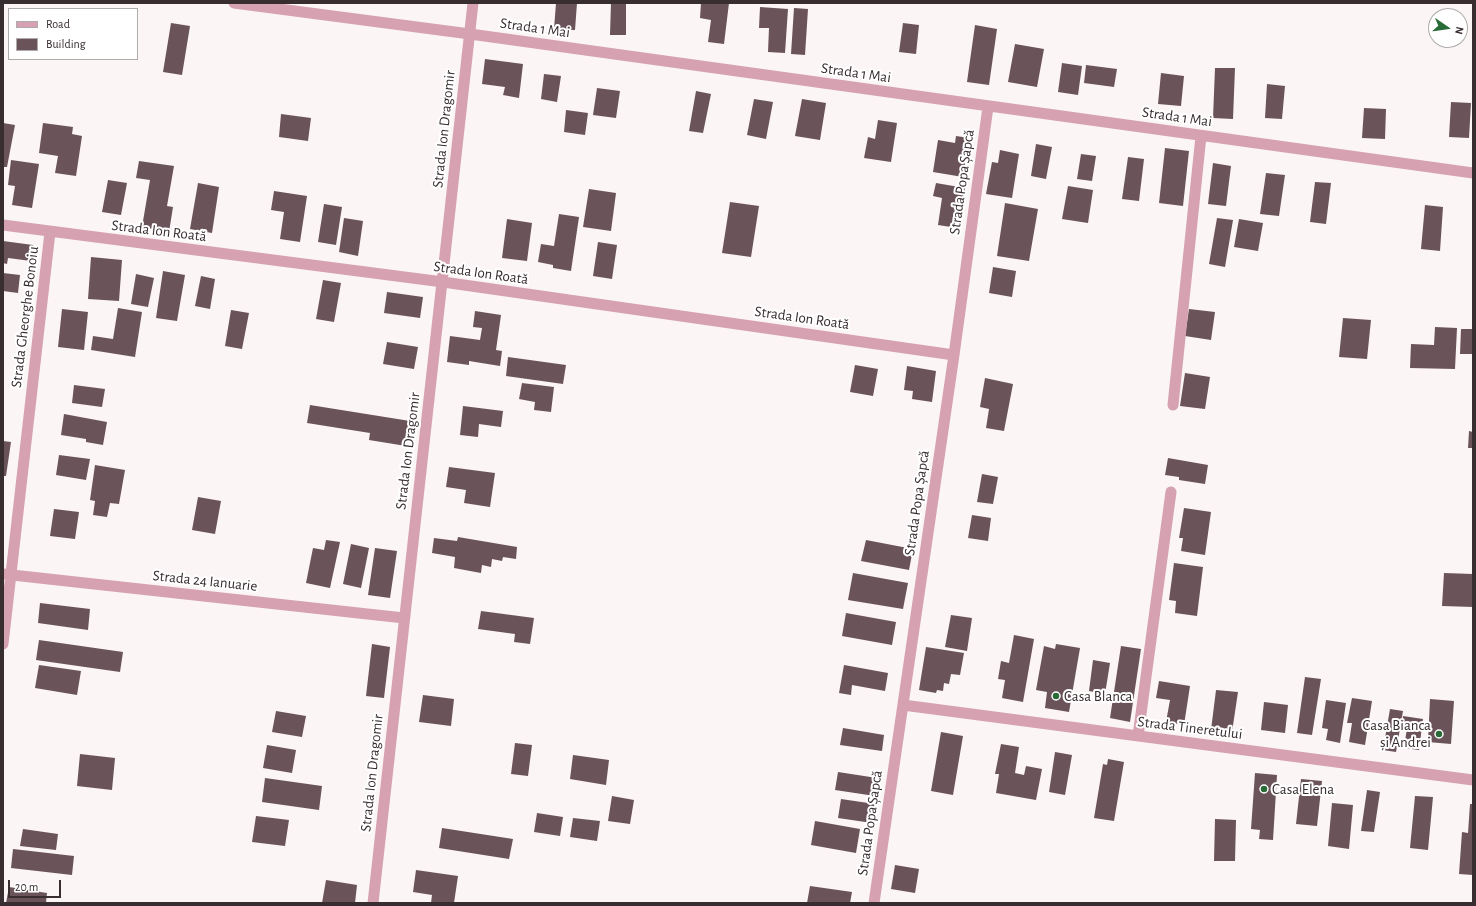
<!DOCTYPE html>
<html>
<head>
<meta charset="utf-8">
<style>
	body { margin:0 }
	#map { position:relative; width:1476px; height:906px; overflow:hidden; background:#fbf5f6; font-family:"Alegreya Sans",sans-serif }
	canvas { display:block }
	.frame { position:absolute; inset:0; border:4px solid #382d30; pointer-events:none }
	.legend { position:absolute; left:8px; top:8px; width:130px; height:52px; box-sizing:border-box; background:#fff; border:1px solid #afabac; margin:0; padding:5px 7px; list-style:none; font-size:12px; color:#382d30 }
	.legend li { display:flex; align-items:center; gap:8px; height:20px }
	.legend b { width:20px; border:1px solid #afabac }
	.north { position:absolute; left:1428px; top:8px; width:40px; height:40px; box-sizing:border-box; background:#fff; border:1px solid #afabac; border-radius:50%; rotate:103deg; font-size:11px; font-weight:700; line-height:16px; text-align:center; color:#382d30 }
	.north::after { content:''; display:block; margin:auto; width:14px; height:18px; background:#296b36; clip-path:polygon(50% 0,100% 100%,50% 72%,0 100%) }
	.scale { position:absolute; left:8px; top:880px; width:53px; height:18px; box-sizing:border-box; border:2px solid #382d30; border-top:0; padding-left:5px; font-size:12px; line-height:14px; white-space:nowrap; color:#382d30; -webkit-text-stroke:3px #fff; paint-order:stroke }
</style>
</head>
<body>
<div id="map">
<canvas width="1476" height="906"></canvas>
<div class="frame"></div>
<ul class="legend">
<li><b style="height:5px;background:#d6a2b1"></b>Road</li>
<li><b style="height:11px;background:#6b535a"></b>Building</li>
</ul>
<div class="north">N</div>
<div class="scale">20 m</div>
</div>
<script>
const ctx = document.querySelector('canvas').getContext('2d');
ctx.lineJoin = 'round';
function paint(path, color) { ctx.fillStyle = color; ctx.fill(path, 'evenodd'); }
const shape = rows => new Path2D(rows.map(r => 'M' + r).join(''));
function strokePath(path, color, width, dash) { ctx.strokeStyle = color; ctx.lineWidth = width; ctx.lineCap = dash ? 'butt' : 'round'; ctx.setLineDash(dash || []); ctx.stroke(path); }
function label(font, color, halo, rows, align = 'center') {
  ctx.font = font + ' "Alegreya Sans",sans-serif'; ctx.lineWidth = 4; ctx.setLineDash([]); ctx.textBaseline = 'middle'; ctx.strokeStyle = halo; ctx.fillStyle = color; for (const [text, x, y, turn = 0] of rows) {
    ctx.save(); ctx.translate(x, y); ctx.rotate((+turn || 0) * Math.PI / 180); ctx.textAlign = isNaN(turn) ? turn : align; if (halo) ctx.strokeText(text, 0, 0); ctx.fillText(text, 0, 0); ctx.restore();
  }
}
paint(shape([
	[556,3,577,3,575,30,554,29],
	[611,3,626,3,626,35,610,35],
	[701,3,729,3,724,44,708,42,711,20,700,18],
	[760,7,788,9,785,53,768,52,769,28,759,28],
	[794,8,808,9,805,55,791,54],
	[171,23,190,26,182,75,163,72],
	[903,23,919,25,916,54,899,52],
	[975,25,997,29,989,85,967,82],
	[1015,44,1044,49,1037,87,1008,82],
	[485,59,523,64,519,98,503,95,505,87,482,84],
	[1062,63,1082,66,1078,95,1058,92],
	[1086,65,1117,69,1114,87,1084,83],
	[1215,68,1235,68,1233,119,1213,118],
	[1161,73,1184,76,1181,106,1158,104],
	[544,74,561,76,557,102,541,99],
	[1267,84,1285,86,1282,119,1265,118],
	[597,88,620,91,616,118,593,115],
	[696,91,711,94,703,133,689,131],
	[754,99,773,102,766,139,747,135],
	[802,99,826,103,820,140,795,136],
	[1451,102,1471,103,1469,138,1449,137],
	[1364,108,1386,109,1385,139,1362,138],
	[566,110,588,113,585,135,564,132],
	[281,114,311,118,308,141,279,137],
	[878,120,897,123,891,162,864,158,868,137,875,139],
	[3,123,15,125,7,167,3,167],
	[43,123,73,127,72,134,82,136,76,176,55,173,58,156,39,153],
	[956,136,969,138,963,177,933,172,938,140,955,143],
	[1036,144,1052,147,1046,179,1031,176],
	[1165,148,1189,151,1183,206,1159,203],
	[1000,150,1019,154,1012,198,986,194,992,162,998,163],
	[1081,154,1096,156,1092,181,1077,179],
	[1128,157,1144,159,1139,201,1122,199],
	[11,160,39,164,32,208,12,205,15,186,8,185],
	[139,161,174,166,167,206,173,207,169,232,142,227,150,180,136,178],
	[1213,163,1231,166,1226,206,1208,204],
	[1266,173,1285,175,1279,216,1260,214],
	[108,180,127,183,121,215,102,212],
	[1315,182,1331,183,1326,224,1310,222],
	[198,183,219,187,212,233,190,229],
	[936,183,965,188,957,228,938,225,942,198,933,196],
	[1068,186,1093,190,1088,223,1062,219],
	[589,189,616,193,611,231,583,227],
	[274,191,307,196,300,242,280,239,284,212,271,210],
	[730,202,759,206,751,257,722,253],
	[1005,203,1038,209,1029,261,997,256],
	[324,204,342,207,336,245,318,242],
	[1425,205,1443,207,1440,251,1421,249],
	[559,214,579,217,571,271,553,268,553,265,538,262,541,244,554,246],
	[344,218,363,221,358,256,339,252],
	[1217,218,1233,220,1225,267,1209,264],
	[507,219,532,223,527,261,502,258],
	[1239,219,1263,223,1258,251,1234,247],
	[3,241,33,245,31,261,8,258,7,264,3,263],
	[598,242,617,245,612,279,593,276],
	[91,257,122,260,119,301,88,299],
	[993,267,1016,271,1012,297,989,293],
	[163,271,185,275,177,321,156,318],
	[3,273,20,275,18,293,3,291],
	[136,274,154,278,148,307,131,304],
	[201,276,215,279,210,309,195,306],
	[323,280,341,283,334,322,316,319],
	[387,292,423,297,420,318,384,313],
	[118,308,142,312,135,357,91,350,93,336,113,339],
	[62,309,88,312,84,350,58,347],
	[1189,309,1215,312,1211,340,1185,336],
	[231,310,249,313,242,349,225,346],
	[475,311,501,315,496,350,502,351,500,366,469,361,469,365,447,362,450,336,480,340,482,328,473,327],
	[1343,318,1371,320,1367,359,1339,357],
	[1435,327,1457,328,1455,369,1410,368,1411,344,1434,345],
	[1461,329,1473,329,1473,354,1460,354],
	[387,342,418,347,414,369,383,364],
	[508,357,566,365,563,384,506,376],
	[855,365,878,369,873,396,850,392],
	[907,366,936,371,932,402,912,399,913,391,904,390],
	[1185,373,1210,377,1205,409,1180,406],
	[985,378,1013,384,1004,431,986,428,989,409,980,407],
	[522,383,554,387,551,412,534,410,535,402,519,399],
	[74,385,105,389,102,407,72,403],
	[310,405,410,421,406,446,369,440,370,433,307,423],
	[463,406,503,411,501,427,479,424,478,437,460,435],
	[64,414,107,422,103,445,86,442,86,439,61,435],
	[1469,431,1473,432,1473,448,1468,448],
	[3,441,11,442,6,476,3,476],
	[59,455,90,459,86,480,56,475],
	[1168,458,1208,465,1205,484,1179,480,1179,477,1165,475],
	[95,465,125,470,119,504,110,503,107,517,93,515,95,501,90,500],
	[449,467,495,473,490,507,464,503,466,490,446,487],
	[982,474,998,477,993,504,977,502],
	[198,497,221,501,215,534,192,530],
	[1184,508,1211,512,1205,555,1181,551,1183,538,1179,538],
	[54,509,79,512,75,539,50,536],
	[972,515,991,518,988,541,968,538],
	[458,537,517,547,516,559,503,557,502,561,492,559,491,567,482,565,481,573,454,568,455,557,432,553,434,538,457,541],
	[326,540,340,542,330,588,306,583,313,548,324,550],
	[866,540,913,549,909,570,861,561],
	[351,544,369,548,361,588,343,584],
	[375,548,397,551,390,598,368,595],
	[1174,563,1203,567,1197,616,1175,613,1176,601,1169,600],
	[853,573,908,583,903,609,848,600],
	[1444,573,1473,574,1473,607,1442,606],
	[40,603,90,609,88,630,38,623],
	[481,611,534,618,530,644,514,642,515,634,478,629],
	[846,613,896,622,892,645,842,636],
	[951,615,972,618,967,651,945,647],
	[1014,635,1034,639,1023,702,1002,698,1005,680,998,679,1001,661,1009,663],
	[39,640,123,652,120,672,36,660],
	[372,644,390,647,384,698,366,696],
	[1056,644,1080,648,1069,712,1045,708,1047,692,1036,690,1044,646,1055,649],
	[1121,646,1141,649,1130,722,1110,718],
	[926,647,964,653,960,675,951,674,949,684,944,683,943,691,937,690,936,693,919,690],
	[1093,660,1110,663,1105,694,1089,691],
	[39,665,81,671,77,695,35,688],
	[844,665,888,673,885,691,852,685,851,695,839,693],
	[1305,677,1321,679,1312,735,1297,733],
	[1159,681,1190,686,1184,725,1166,722,1170,700,1156,698],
	[1216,690,1238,692,1232,732,1211,730],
	[423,695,454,699,451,726,419,722],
	[1352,698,1372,701,1365,745,1349,742,1352,723,1347,723],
	[1430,699,1454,701,1451,744,1428,742],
	[1326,700,1346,703,1340,743,1326,740,1328,729,1322,728],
	[1264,702,1288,705,1285,733,1261,730],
	[1390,709,1403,711,1396,752,1383,750],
	[276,711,306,716,302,737,272,732],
	[1403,716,1423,719,1419,750,1404,748,1407,728,1402,728],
	[843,728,884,735,882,751,840,745],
	[941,732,963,736,953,795,931,791],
	[515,743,532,745,528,776,511,774],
	[1001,744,1019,747,1015,773,1024,775,1026,766,1042,769,1036,800,996,793,999,774,995,774],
	[267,745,296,750,292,773,263,768],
	[1055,752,1072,755,1065,795,1049,792],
	[80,754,115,758,112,790,77,786],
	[573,755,609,760,606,785,570,779],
	[1108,759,1124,762,1114,821,1094,818,1103,764,1107,765],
	[838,772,877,778,875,796,835,790],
	[1255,773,1277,775,1273,840,1259,839,1260,830,1251,829],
	[265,778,322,786,319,810,262,802],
	[1301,779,1322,781,1317,826,1296,824],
	[1367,790,1380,792,1374,832,1361,831],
	[612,796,634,800,630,824,608,821],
	[1415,796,1433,797,1428,850,1410,848],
	[841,799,875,804,872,823,838,818],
	[1332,803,1353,805,1349,849,1328,846],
	[1470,804,1473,804,1473,875,1459,874,1462,832,1468,833],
	[537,813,563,817,560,836,534,832],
	[256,816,289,820,285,846,252,842],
	[573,818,600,821,597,841,570,837],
	[1215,819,1236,820,1235,861,1214,861],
	[815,821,860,829,856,853,811,845],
	[442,828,513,839,509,859,439,848],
	[23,829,58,834,56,850,20,846],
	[13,849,74,856,72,875,11,868],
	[895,865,919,869,915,893,891,889],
	[416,870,458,876,454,903,431,903,432,895,413,892],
	[326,880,357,885,355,903,322,903],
	[810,886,852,892,850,903,807,903],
	[9,887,47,893,46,903,6,903]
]), '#6b535a');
strokePath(shape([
	[234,3,470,34,1473,173],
	[3,225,443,282,954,355],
	[1173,405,1201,136],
	[3,574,404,618],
	[3,644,50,232],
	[903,705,1473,780],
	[1138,736,1171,492],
	[373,903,473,3],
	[874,903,954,355,988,107]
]), '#d6a2b1', 11);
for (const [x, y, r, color] of [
	[1056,696,4,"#296b36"],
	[1439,734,4,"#296b36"],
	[1264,789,4,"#296b36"]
]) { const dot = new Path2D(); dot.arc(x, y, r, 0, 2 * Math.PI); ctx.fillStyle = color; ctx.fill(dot); strokePath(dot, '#fff', 1.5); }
label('15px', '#382d30', '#fff', [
	["Strada 1 Mai",535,28,8],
	["Strada 1 Mai",856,73,8],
	["Strada 1 Mai",1177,117,8],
	["Strada Ion Dragomir",444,129,-84],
	["Strada Popa Șapcă",962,182,-82],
	["Strada Ion Roată",159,231,7],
	["Strada Ion Roată",481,273,8],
	["Strada Gheorghe Bonoiu",25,317,-83],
	["Strada Ion Roată",802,318,8],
	["Strada Ion Dragomir",408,451,-83],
	["Strada Popa Șapcă",917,503,-82],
	["Strada 24 Ianuarie",205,581,6],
	["Strada Tineretului",1190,728,7],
	["Strada Ion Dragomir",372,773,-84],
	["Strada Popa Șapcă",870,823,-82]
]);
label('15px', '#382d30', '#fff', [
	["Casa Blanca",1064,696],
	["Casa Bianca",1431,725,"right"],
	["și Andrei",1431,742,"right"],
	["Casa Elena",1272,789]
], 'left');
</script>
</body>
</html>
